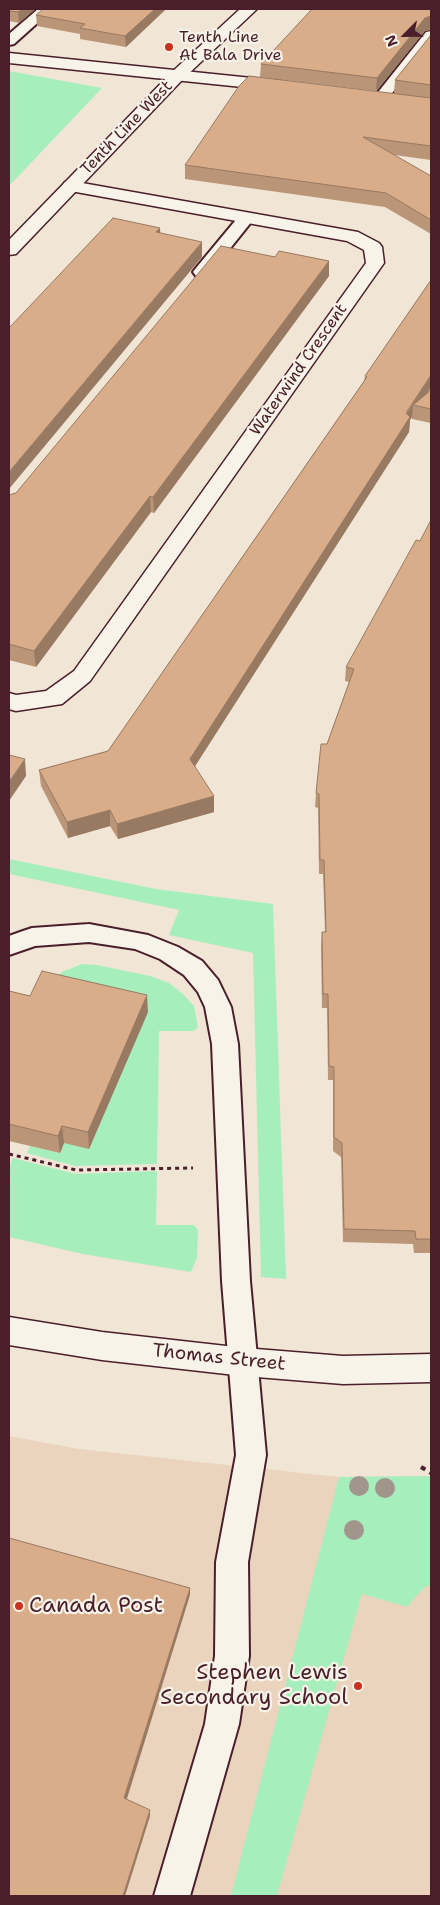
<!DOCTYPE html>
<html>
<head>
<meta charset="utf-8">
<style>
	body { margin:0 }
	#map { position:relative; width:440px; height:1905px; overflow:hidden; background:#f1e5d5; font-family:"Shantell Sans",sans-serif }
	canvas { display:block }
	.frame { position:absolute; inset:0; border:10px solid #4a1f2b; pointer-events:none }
	.north { position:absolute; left:380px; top:10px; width:50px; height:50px; -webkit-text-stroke:4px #f7f3e8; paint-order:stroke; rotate:247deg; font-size:14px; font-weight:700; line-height:20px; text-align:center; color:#4a1f2b }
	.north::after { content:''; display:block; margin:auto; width:18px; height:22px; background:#4a1f2b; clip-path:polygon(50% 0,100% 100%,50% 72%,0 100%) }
</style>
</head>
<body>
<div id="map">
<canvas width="440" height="1905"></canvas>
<div class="frame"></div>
<div class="north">N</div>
</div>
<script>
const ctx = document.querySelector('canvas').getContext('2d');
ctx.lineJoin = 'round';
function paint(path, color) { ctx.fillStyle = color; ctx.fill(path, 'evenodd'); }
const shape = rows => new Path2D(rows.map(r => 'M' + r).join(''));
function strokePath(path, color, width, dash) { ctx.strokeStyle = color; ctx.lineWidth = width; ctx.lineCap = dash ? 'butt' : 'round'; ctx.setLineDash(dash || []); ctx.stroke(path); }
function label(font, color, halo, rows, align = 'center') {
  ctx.font = font + ' "Shantell Sans",sans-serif'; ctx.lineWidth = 4.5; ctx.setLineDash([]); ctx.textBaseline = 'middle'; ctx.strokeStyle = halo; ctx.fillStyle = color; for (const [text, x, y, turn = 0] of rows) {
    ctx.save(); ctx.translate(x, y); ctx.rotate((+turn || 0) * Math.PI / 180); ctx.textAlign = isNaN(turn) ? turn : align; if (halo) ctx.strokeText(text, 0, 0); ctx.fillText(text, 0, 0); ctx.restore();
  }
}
paint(shape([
	[9,1436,79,1449,339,1477,431,1476,431,1896,9,1896]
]), '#ead4be');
paint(shape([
	[9,71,102,88,9,186],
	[9,859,156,889,273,904,286,1279,261,1277,253,953,169,935,179,910,9,874],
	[82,964,97,965,150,976,169,983,183,994,194,1006,198,1027,194,1031,159,1031,157,1164,75,1166,27,1153,30,1146,60,1153,64,1143,53,980,62,972],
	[13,1158,76,1174,157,1171,156,1225,194,1225,198,1230,197,1258,191,1272,83,1254,9,1237,9,1187,11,1182,9,1181,9,1167],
	[428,1476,431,1479,431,1585,425,1587,411,1602,408,1607,362,1594,277,1896,231,1896,339,1477]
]), '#a6efbd');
const service = shape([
	[38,9,53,9,14,44,9,45,9,34,38,9],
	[431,31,431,44,385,102,375,102,373,99,375,96,426,32,431,31],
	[246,213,252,215,254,218,252,221,208,276,196,276,193,272,196,268,240,215,246,213],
	[89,924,148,935,178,947,202,961,218,980,231,1007,238,1044,250,1281,266,1455,248,1562,249,1656,239,1724,190,1896,154,1896,205,1724,215,1656,216,1562,236,1455,222,1281,212,1044,205,1007,198,992,184,975,160,959,135,949,89,942,35,946,9,955,9,936,23,931,32,928,89,924]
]);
const minor = shape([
	[9,53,281,81,287,83,289,86,287,89,281,91,9,63,9,53],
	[71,181,358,232,379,243,382,247,384,263,90,681,62,704,16,711,9,709,9,693,16,695,46,691,74,671,366,263,364,250,347,241,65,190,62,186,65,182,71,181]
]);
const tertiary = shape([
	[240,9,257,9,184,78,16,254,9,255,9,240,172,72,240,9],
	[9,1317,102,1332,244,1348,343,1356,431,1354,431,1382,343,1384,244,1376,102,1360,9,1345,9,1317]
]);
strokePath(service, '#4a1f2b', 4);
strokePath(minor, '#4a1f2b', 3);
strokePath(tertiary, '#4a1f2b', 3);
strokePath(shape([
	[9,1154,76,1170,193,1168]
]), '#4a1f2b', 3, [4, 4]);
strokePath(shape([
	[421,1467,431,1473]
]), '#4a1f2b', 4, [5, 5]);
paint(service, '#f7f3e8');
paint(minor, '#f7f3e8');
paint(tertiary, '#f7f3e8');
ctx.fillStyle = '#a2958c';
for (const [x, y] of [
	[359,1486],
	[385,1488],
	[354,1530]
]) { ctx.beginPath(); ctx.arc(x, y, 10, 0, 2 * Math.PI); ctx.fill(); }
paint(shape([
	[9,9,35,9,19,23,9,21],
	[166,9,126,47,80,39,80,34,37,26,36,15],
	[431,9,431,30,425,31,376,91,260,77,261,64],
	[431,35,431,160,394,155,431,176,431,234,385,207,185,179,185,165,394,93,395,80],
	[275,257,329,261,329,276,154,513,151,512,36,667,9,660,9,495,16,493],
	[431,280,431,387,428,393,431,390,431,423,412,419,412,417,410,420,409,432,195,766,214,812,118,839,110,826,68,838,41,786,39,770,108,751,364,381,365,376],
	[431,520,431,1253,414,1253,413,1244,343,1242,341,1157,333,1151,333,1080,328,1080,327,1008,322,1008,321,946,322,932,325,932,323,874,319,874,318,808,315,807,316,793,327,744,349,682,345,681,346,667,420,541],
	[9,991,30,996,148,1012,89,1149,64,1143,60,1153,9,1141]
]), '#bb9577');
paint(shape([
	[22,9,35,9,19,23,18,12],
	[155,9,166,9,126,47,125,36],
	[431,16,431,29,425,31,376,91,377,78,425,18],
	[160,228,161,243,156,232],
	[202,242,202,257,9,489,9,472],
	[329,261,329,276,154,513,153,497],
	[431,375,431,387,419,406,413,405,412,417,410,420,409,432,190,774,190,759],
	[150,496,151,512,36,667,34,651],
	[25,759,26,776,9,801,9,782],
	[214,796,214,812,118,839,117,824],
	[110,810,110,826,68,838,67,822],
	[147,995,148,1012,89,1149,88,1132],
	[62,1126,64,1143,60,1153,58,1136],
	[190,1588,190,1595,125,1805,124,1798],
	[150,1810,150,1816,125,1896,123,1896]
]), '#987961');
const building = shape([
	[9,9,22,9,18,12,9,11,9,9],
	[43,9,155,9,125,36,80,28,85,24,36,15,43,9],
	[312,9,431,9,431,16,425,18,377,78,261,64,312,9],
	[431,35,431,85,395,80,431,35],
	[249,76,431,98,431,146,363,137,431,176,431,220,386,193,185,165,239,86,249,76],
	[113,218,160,228,156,232,202,242,9,472,9,328,113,218],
	[221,246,275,257,279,251,329,261,153,497,150,496,34,651,9,644,9,495,16,493,221,246],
	[431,280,431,375,406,413,410,417,190,759,214,796,117,824,110,810,67,822,39,770,108,751,367,377,365,376,431,280],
	[431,390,431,409,413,405,431,390],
	[431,520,431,1239,416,1239,415,1231,344,1229,342,1143,334,1137,334,1067,329,1066,328,994,323,994,322,932,326,932,324,860,320,860,319,794,316,793,321,744,327,744,354,669,346,667,416,540,420,541,431,520],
	[9,755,25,759,9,782,9,755],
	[42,971,147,995,88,1132,62,1126,58,1136,9,1124,9,991,30,996,42,971],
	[9,1538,190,1588,124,1798,150,1810,123,1896,9,1896,9,1538]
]);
paint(building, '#d9ad8a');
strokePath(building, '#987961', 1);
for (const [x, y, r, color] of [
	[169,47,5,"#c8321e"],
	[19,1606,5,"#c8321e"],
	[358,1686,5,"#c8321e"]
]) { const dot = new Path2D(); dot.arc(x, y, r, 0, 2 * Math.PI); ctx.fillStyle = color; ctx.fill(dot); strokePath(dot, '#f7f3e8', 2); }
label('16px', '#4a1f2b', '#f7f3e8', [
	["Tenth Line",179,38],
	["At Bala Drive",179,56]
], 'left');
label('16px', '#4a1f2b', '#f7f3e8', [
	["Tenth Line West",127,128,-46],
	["Waterwind Crescent",299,370,-55]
]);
label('19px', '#4a1f2b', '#f7f3e8', [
	["Thomas Street",219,1358,6]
]);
label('22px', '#4a1f2b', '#f7f3e8', [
	["Canada Post",29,1606],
	["Stephen Lewis",348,1673,"right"],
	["Secondary School",348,1698,"right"]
], 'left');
</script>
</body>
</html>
